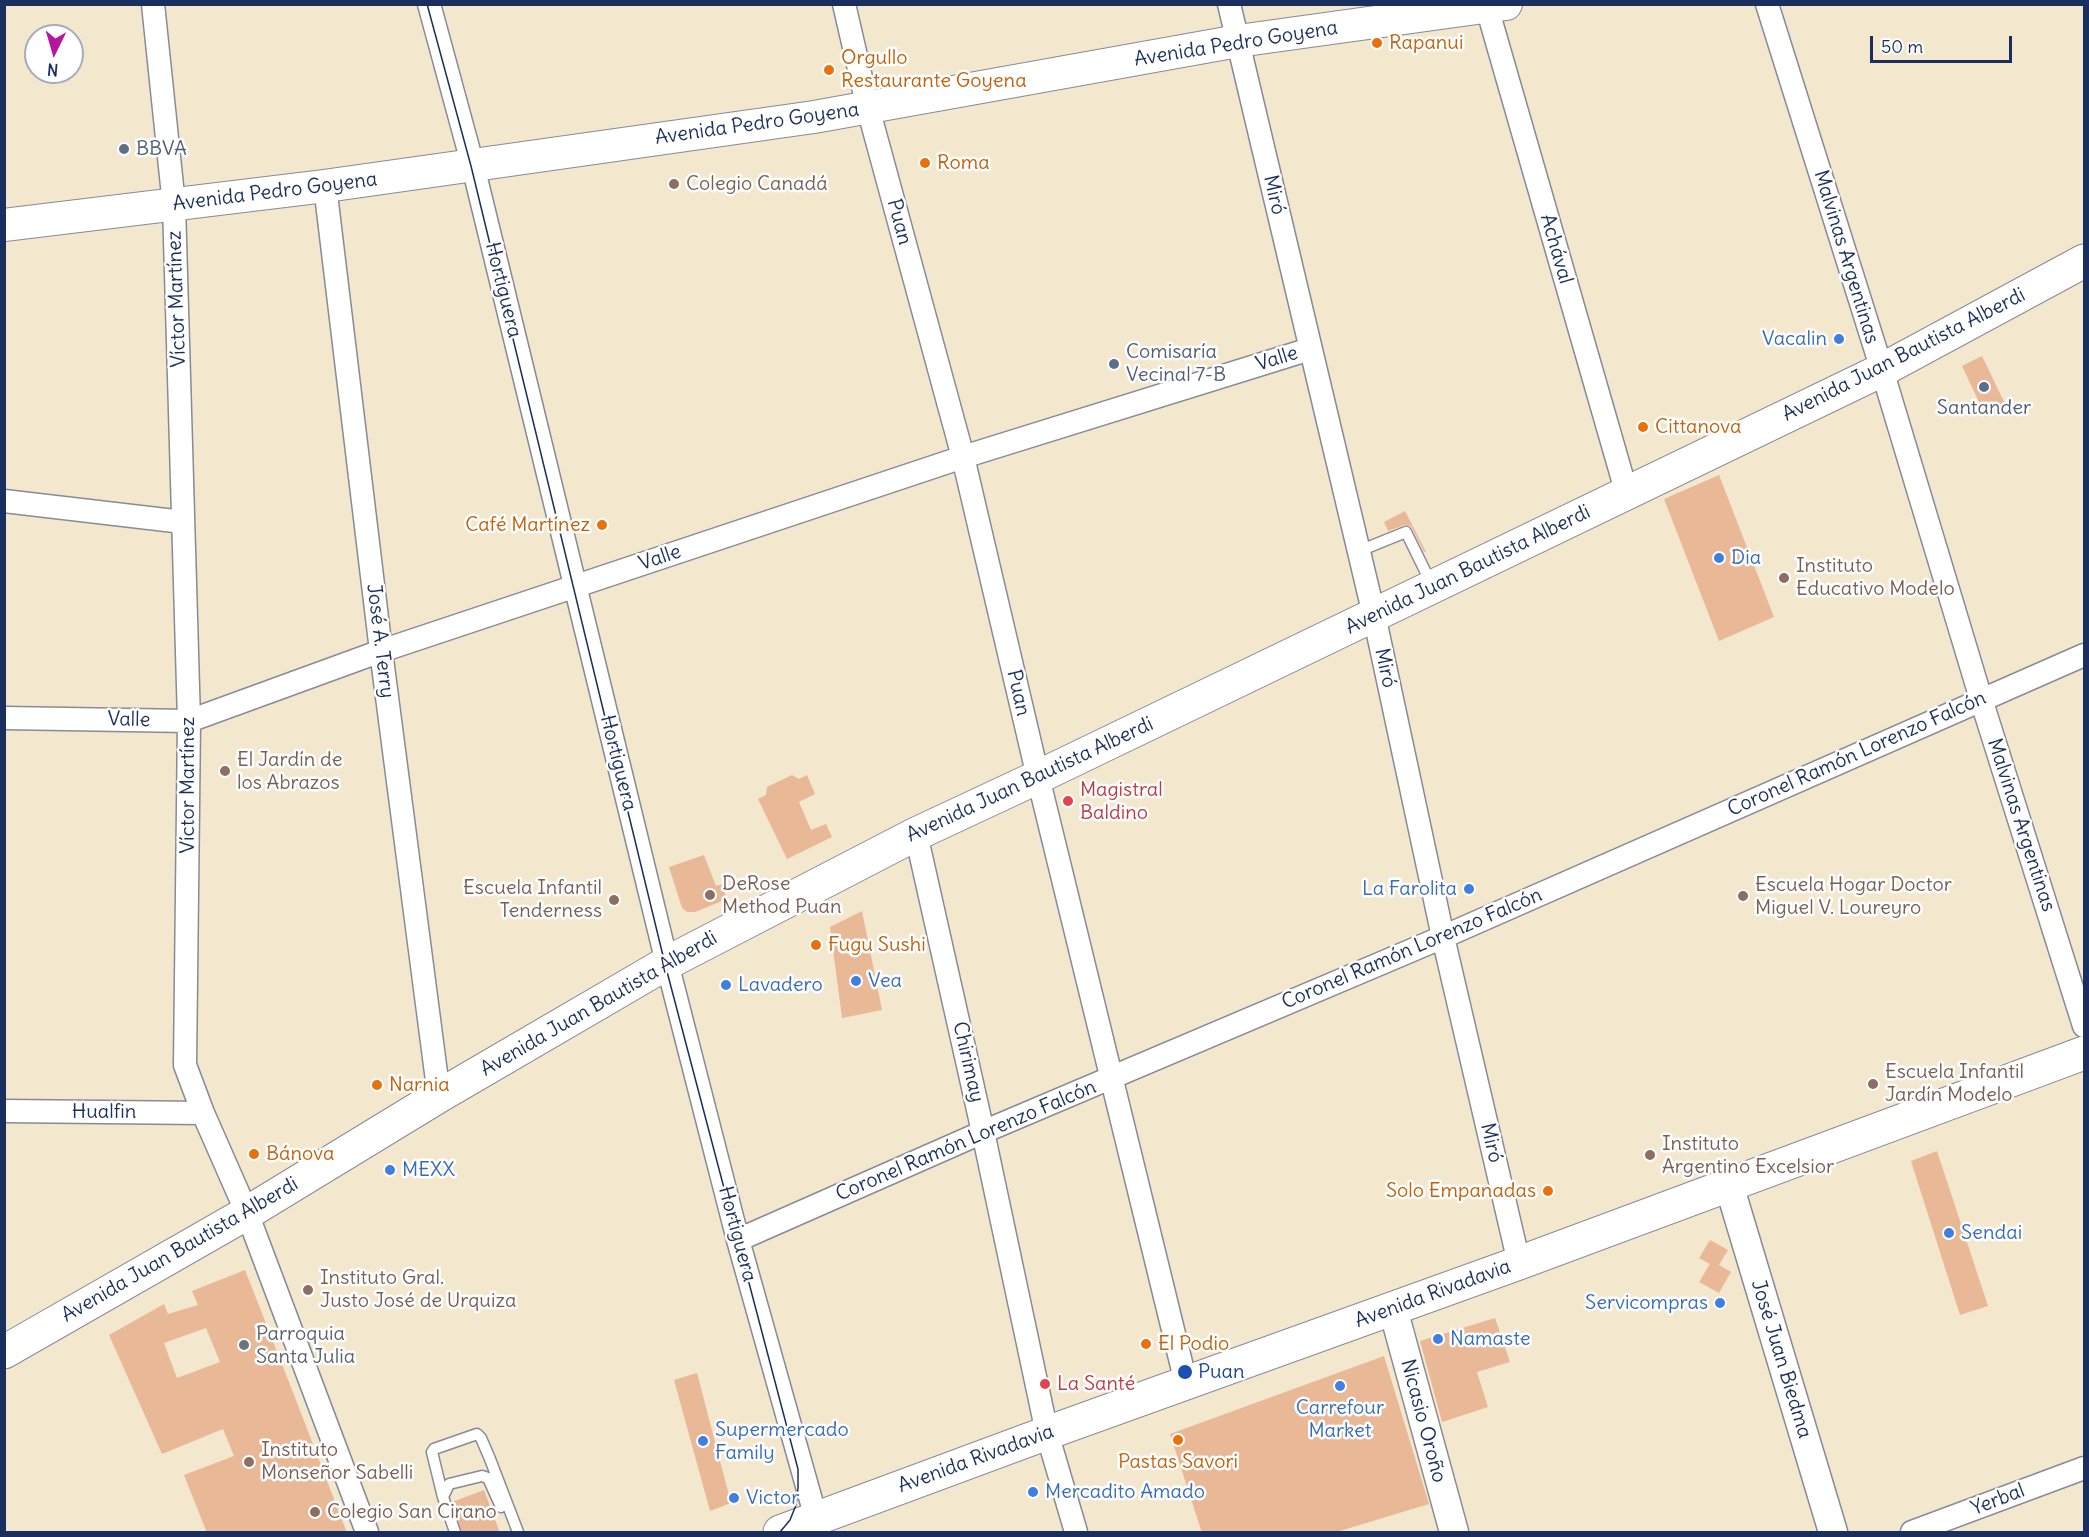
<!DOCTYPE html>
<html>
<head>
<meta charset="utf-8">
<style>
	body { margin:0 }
	#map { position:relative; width:2089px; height:1537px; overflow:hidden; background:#f3e7ce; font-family:Delius,sans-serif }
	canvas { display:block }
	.frame { position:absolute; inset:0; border:6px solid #1b2f5e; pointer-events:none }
	.north { position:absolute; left:24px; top:24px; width:60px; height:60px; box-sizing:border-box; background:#fff; border:2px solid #a4acbf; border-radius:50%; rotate:185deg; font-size:16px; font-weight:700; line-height:24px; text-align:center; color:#1b2f5e }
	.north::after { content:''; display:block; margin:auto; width:21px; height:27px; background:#b5179e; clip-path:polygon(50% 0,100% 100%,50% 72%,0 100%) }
	.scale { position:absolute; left:1870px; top:36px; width:142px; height:27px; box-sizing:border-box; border:3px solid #1b2f5e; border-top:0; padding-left:8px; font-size:18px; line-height:21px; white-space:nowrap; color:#1b2f5e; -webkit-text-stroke:4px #fff; paint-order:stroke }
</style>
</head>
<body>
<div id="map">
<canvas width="2089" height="1537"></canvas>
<div class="frame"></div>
<div class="north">N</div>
<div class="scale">50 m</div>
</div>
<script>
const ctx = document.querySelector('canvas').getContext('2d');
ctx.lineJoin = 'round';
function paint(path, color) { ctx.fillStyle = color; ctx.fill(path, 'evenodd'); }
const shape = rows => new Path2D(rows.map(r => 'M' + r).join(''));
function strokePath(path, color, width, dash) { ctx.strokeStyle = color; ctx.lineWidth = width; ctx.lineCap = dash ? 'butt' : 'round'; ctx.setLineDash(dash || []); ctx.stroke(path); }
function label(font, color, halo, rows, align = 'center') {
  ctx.font = font + ' Delius,sans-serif'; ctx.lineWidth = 5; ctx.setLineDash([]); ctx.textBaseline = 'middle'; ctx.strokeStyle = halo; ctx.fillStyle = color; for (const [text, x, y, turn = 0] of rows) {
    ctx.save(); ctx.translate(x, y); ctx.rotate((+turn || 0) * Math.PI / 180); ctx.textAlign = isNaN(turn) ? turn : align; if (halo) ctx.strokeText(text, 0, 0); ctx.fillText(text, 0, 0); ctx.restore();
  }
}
paint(shape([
	[1982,356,2007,408,1986,417,1962,366],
	[1719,475,1774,617,1719,641,1664,499],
	[1405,511,1426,552,1424,552,1411,526,1404,525,1388,531,1384,522],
	[792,775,799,779,807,775,815,794,799,802,811,830,826,824,832,837,787,859,758,799,766,795,767,787],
	[704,855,716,886,722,884,727,899,695,912,687,912,682,908,669,867],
	[862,911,882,1010,842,1018,830,927],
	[1937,1151,1988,1306,1960,1315,1911,1161],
	[1710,1240,1728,1250,1719,1265,1731,1272,1719,1293,1699,1282,1710,1264,1699,1258],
	[245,1270,296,1400,347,1533,207,1533,184,1475,234,1456,223,1429,162,1454,109,1335,164,1304,168,1314,198,1305,192,1291],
	[206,1328,220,1362,177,1378,164,1343],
	[1495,1318,1510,1362,1477,1372,1488,1407,1442,1422,1420,1341],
	[1384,1356,1429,1504,1333,1533,1202,1533,1170,1434],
	[697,1373,731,1503,710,1511,674,1380],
	[484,1490,500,1533,462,1533,452,1502]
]), '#e9b897');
const service = shape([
	[1359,551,1406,532,1431,583],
	[443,1497,432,1452,434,1449,477,1434,481,1438,490,1459,518,1532],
	[455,1532,443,1497,449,1484,482,1476,488,1478,501,1507]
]);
const minor = shape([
	[153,4,174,205,189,721,185,1065,203,1113,247,1213,367,1532],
	[429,4,473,166,667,963,738,1240,816,1518],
	[844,4,868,108,963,457,1038,777,1186,1383],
	[1229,4,1374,615,1443,937,1519,1263],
	[1486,4,1627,494],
	[1767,4,1882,370,1981,699,2084,1026],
	[325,186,381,651,439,1096],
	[4,501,183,522],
	[4,718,189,721,381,651,963,457,1310,349],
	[916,834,983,1132,1047,1433,1076,1532],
	[4,1111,203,1113],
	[738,1240,983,1132,1443,937,2084,655],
	[1912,1532,2084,1468]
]);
const tertiary = shape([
	[1729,1185,1833,1532],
	[1393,1309,1454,1532]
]);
const secondary = shape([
	[4,225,325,186,814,117,1238,41,1506,4]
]);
const primary = shape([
	[4,1352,247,1213,439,1096,667,963,916,834,1038,777,1882,370,2084,261],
	[780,1532,1047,1433,1519,1263,2084,1053]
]);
strokePath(service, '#878b96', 13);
strokePath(minor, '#878b96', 25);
strokePath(tertiary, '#878b96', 31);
strokePath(secondary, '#878b96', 34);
strokePath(primary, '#878b96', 35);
strokePath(service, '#fff', 10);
strokePath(minor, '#fff', 22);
strokePath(tertiary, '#fff', 28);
strokePath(secondary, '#fff', 32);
strokePath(primary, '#fff', 33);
strokePath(shape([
	[427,4,471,166,665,964,798,1469,798,1488,796,1505,790,1520,780,1532]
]), '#1b2f5e', 1.5);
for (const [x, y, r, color] of [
	[1377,43,6,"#e8710a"],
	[829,70,6,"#e8710a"],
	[124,149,6,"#5c6f8a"],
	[925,163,6,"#e8710a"],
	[674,184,6,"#8d6e63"],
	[1839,339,6,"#3f7fe0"],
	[1114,364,6,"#5c6f8a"],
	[1984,387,6,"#5c6f8a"],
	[1643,427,6,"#e8710a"],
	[602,525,6,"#e8710a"],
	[1719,558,6,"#3f7fe0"],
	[1784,578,6,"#8d6e63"],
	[225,771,6,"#8d6e63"],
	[1068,801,6,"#e0444e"],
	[1469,889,6,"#3f7fe0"],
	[710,895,6,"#8d6e63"],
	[1743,896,6,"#8d6e63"],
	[614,900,6,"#8d6e63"],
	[816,945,6,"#e8710a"],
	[856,981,6,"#3f7fe0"],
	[726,985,6,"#3f7fe0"],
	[1873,1084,6,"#8d6e63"],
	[377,1085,6,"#e8710a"],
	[254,1154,6,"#e8710a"],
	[1650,1155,6,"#8d6e63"],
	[390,1170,6,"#3f7fe0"],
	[1548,1191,6,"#e8710a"],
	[1949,1233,6,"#3f7fe0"],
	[308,1290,6,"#8d6e63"],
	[1720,1303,6,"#3f7fe0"],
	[1438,1339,6,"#3f7fe0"],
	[1146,1344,6,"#e8710a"],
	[244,1345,6,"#6b7280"],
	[1185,1372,8,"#1a4fb4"],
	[1045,1384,6,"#e0444e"],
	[1340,1386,6,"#3f7fe0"],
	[1178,1440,6,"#e8710a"],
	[703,1441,6,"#3f7fe0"],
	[249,1462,6,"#8d6e63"],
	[1033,1492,6,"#3f7fe0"],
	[734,1498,6,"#3f7fe0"],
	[315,1512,6,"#8d6e63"]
]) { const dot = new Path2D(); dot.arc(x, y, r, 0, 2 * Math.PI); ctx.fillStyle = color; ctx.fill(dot); strokePath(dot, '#fff', 2); }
label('20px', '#c56008', '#fff', [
	["Rapanui",1389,43],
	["Orgullo",841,58],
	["Restaurante Goyena",841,81],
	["Roma",937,163],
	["Cittanova",1655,427],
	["Café Martínez",590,525,"right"],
	["Fugu Sushi",828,945],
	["Narnia",389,1085],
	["Bánova",266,1154],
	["Solo Empanadas",1536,1191,"right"],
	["El Podio",1158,1344],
	["Pastas Savori",1178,1462,"center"]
], 'left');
label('20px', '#1b2f5e', '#fff', [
	["Avenida Pedro Goyena",1236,44,-9],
	["Avenida Pedro Goyena",757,124,-8],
	["Avenida Pedro Goyena",275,192,-7],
	["Miró",1274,195,77],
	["Puan",899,222,75],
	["Achával",1556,249,74],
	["Malvinas Argentinas",1846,257,73],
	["Hortiguera",503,290,76],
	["Víctor Martínez",177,299,-92],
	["Avenida Juan Bautista Alberdi",1904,355,-27],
	["Valle",1277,359,-17],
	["Valle",660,558,-19],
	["Avenida Juan Bautista Alberdi",1468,570,-26],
	["José A. Terry",380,641,83],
	["Miró",1385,668,78],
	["Puan",1018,693,77],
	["Valle",129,720,1],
	["Coronel Ramón Lorenzo Falcón",1857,754,-24],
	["Hortiguera",618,763,76],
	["Avenida Juan Bautista Alberdi",1030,780,-25],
	["Víctor Martínez",188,785,-90],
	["Malvinas Argentinas",2021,825,72],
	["Coronel Ramón Lorenzo Falcón",1412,949,-23],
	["Avenida Juan Bautista Alberdi",599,1004,-30],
	["Chirimay",968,1062,77],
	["Hualfin",104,1112],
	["Coronel Ramón Lorenzo Falcón",966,1141,-23],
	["Miró",1491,1143,77],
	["Hortiguera",737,1234,75],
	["Avenida Juan Bautista Alberdi",180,1250,-30],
	["Avenida Rivadavia",1433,1294,-20],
	["José Juan Biedma",1781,1359,73],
	["Nicasio Oroño",1423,1421,75],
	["Avenida Rivadavia",976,1459,-20],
	["Yerbal",1998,1500,-21]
]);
label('20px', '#4e5e75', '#fff', [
	["BBVA",136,149],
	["Comisaría",1126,352],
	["Vecinal 7-B",1126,375],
	["Santander",1984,408,"center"]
], 'left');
label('20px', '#785e54', '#fff', [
	["Colegio Canadá",686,184],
	["Instituto",1796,566],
	["Educativo Modelo",1796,589],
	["El Jardín de",237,760],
	["los Abrazos",237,783],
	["DeRose",722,884],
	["Method Puan",722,907],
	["Escuela Hogar Doctor",1755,885],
	["Miguel V. Loureyro",1755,908],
	["Escuela Infantil",602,888,"right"],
	["Tenderness",602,911,"right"],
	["Escuela Infantil",1885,1072],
	["Jardín Modelo",1885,1095],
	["Instituto",1662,1144],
	["Argentino Excelsior",1662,1167],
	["Instituto Gral.",320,1278],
	["Justo José de Urquiza",320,1301],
	["Instituto",261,1450],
	["Monseñor Sabelli",261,1473],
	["Colegio San Cirano",327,1512]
], 'left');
label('20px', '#366cbe', '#fff', [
	["Vacalin",1827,339,"right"],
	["Dia",1731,558],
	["La Farolita",1457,889,"right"],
	["Vea",868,981],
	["Lavadero",738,985],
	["MEXX",402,1170],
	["Sendai",1961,1233],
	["Servicompras",1708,1303,"right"],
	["Namaste",1450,1339],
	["Carrefour",1340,1408,"center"],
	["Market",1340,1431,"center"],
	["Supermercado",715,1430],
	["Family",715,1453],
	["Mercadito Amado",1045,1492],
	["Victor",746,1498]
], 'left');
label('20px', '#be3a42', '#fff', [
	["Magistral",1080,790],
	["Baldino",1080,813],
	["La Santé",1057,1384]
], 'left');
label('20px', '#5b616d', '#fff', [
	["Parroquia",256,1334],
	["Santa Julia",256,1357]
], 'left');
label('20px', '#164399', '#fff', [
	["Puan",1198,1372]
], 'left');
</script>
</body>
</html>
